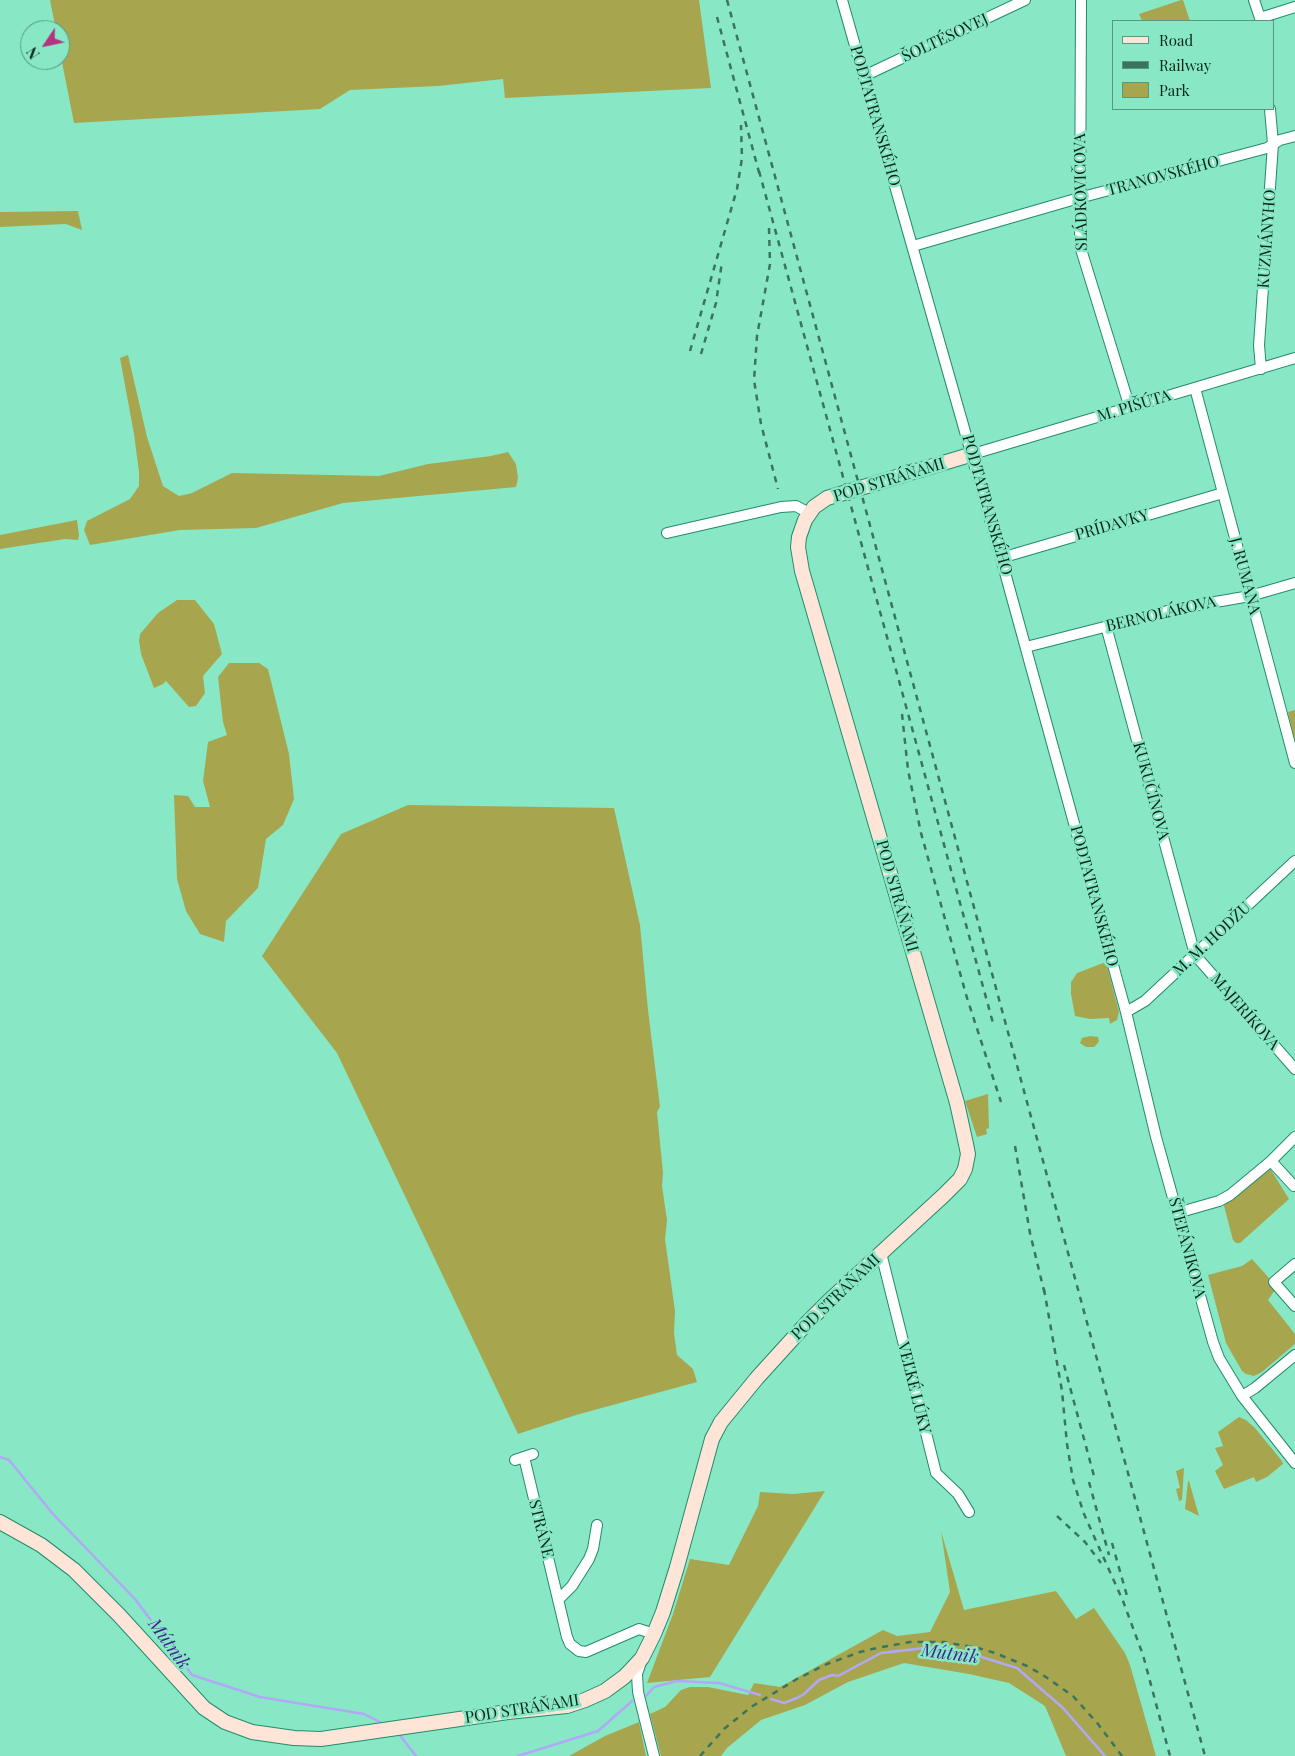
<!DOCTYPE html>
<html>
<head>
<meta charset="utf-8">
<style>
	body { margin:0 }
	#map { position:relative; width:1295px; height:1756px; overflow:hidden; background:#88e8c5; font-family:"Playfair Display",serif }
	canvas { display:block }
	.legend { position:absolute; left:1112px; top:20px; width:162px; height:90px; box-sizing:border-box; background:#88e8c5; border:1px solid #549a81; margin:0; padding:6px 9px; list-style:none; font-size:15px; color:#05251b }
	.legend li { display:flex; align-items:center; gap:10px; height:25px }
	.legend b { width:25px; border:1px solid #549a81 }
	.north { position:absolute; left:20px; top:20px; width:50px; height:50px; box-sizing:border-box; background:#88e8c5; border:1px solid #549a81; border-radius:50%; rotate:236deg; font-size:14px; font-weight:700; line-height:20px; text-align:center; color:#05251b }
	.north::after { content:''; display:block; margin:auto; width:18px; height:22px; background:#b33380; clip-path:polygon(50% 0,100% 100%,50% 72%,0 100%) }
</style>
</head>
<body>
<div id="map">
<canvas width="1295" height="1756"></canvas>
<ul class="legend">
<li><b style="height:6px;background:#ffe5d8"></b>Road</li>
<li><b style="height:6px;background:#3a7460"></b>Railway</li>
<li><b style="height:14px;background:#a7a64e"></b>Park</li>
</ul>
<div class="north">N</div>
</div>
<script>
const ctx = document.querySelector('canvas').getContext('2d');
ctx.lineJoin = 'round';
function paint(path, color) { ctx.fillStyle = color; ctx.fill(path, 'evenodd'); }
const shape = rows => new Path2D(rows.map(r => 'M' + r).join(''));
function strokePath(path, color, width, dash) { ctx.strokeStyle = color; ctx.lineWidth = width; ctx.lineCap = dash ? 'butt' : 'round'; ctx.setLineDash(dash || []); ctx.stroke(path); }
function label(font, color, halo, rows, align = 'center') {
  ctx.font = font + ' "Playfair Display",serif'; ctx.lineWidth = 5; ctx.setLineDash([]); ctx.textBaseline = 'middle'; ctx.strokeStyle = halo; ctx.fillStyle = color; for (const [text, x, y, turn = 0] of rows) {
    ctx.save(); ctx.translate(x, y); ctx.rotate((+turn || 0) * Math.PI / 180); ctx.textAlign = isNaN(turn) ? turn : align; if (halo) ctx.strokeText(text, 0, 0); ctx.fillText(text, 0, 0); ctx.restore();
  }
}
paint(shape([
	[50,0,699,0,711,88,505,98,503,79,438,86,350,90,320,109,74,123,60,52,60,30,56,30],
	[1181,0,1183,0,1190,21,1142,21,1139,14],
	[78,211,82,230,66,224,0,227,0,212],
	[128,355,147,437,163,486,179,496,192,493,232,473,379,476,428,464,491,456,508,452,516,464,518,478,516,487,343,503,256,528,180,530,90,545,84,530,87,521,130,499,139,486,139,472,134,434,120,358],
	[77,520,79,535,78,540,65,539,0,549,0,535],
	[177,600,195,600,214,624,222,654,203,676,205,693,196,706,189,707,166,681,163,684,154,688,141,654,139,641,140,634,158,613],
	[229,663,259,663,268,669,289,754,294,799,283,825,266,839,258,888,226,921,224,942,200,934,186,911,177,879,174,795,188,796,195,807,210,807,203,781,208,742,227,735,223,722,218,677],
	[1295,710,1295,741,1288,712],
	[408,805,614,808,640,925,648,1010,660,1107,657,1112,663,1173,662,1186,667,1220,665,1239,675,1311,674,1333,677,1355,693,1369,697,1382,576,1415,518,1434,337,1053,262,956,341,834],
	[1106,962,1119,1012,1117,1020,1110,1024,1109,1018,1090,1019,1075,1016,1071,994,1071,982,1077,973],
	[1090,1036,1098,1037,1099,1041,1097,1044,1094,1047,1086,1047,1080,1043,1082,1038],
	[988,1094,989,1128,986,1129,987,1134,977,1137,965,1101],
	[1267,1168,1271,1170,1289,1199,1240,1243,1236,1243,1233,1240,1224,1206,1225,1201],
	[1252,1259,1277,1287,1268,1300,1295,1334,1295,1344,1262,1372,1254,1376,1246,1374,1242,1371,1226,1343,1208,1275,1242,1266],
	[1239,1417,1246,1420,1255,1428,1282,1461,1283,1464,1267,1477,1256,1482,1254,1477,1224,1489,1215,1471,1223,1465,1215,1448,1223,1446,1218,1432],
	[1184,1468,1182,1500,1179,1501,1176,1489,1180,1488,1176,1471],
	[1188,1481,1189,1481,1199,1516,1185,1509],
	[825,1491,710,1677,647,1683,673,1614,690,1559,729,1565,758,1506,760,1492,793,1494],
	[941,1531,964,1610,1056,1591,1076,1619,1094,1608,1125,1653,1130,1665,1156,1756,1066,1756,1045,1706,1009,1683,969,1674,904,1663,848,1682,805,1705,761,1720,727,1748,721,1756,661,1756,650,1714,665,1707,681,1690,690,1687,708,1687,748,1695,754,1683,780,1687,883,1630,897,1636,930,1632,950,1592],
	[639,1722,646,1756,569,1756,605,1736]
]), '#a7a64e');
strokePath(shape([
	[0,1457,9,1460,53,1514,135,1599,192,1675,260,1697,364,1714,384,1724],
	[646,1696,654,1687,677,1681,719,1683,760,1695],
	[771,1699,784,1703,797,1698,804,1694,819,1680,832,1675,838,1676,881,1653,925,1648,975,1655,1017,1668,1063,1708,1105,1756],
	[398,1733,416,1756],
	[518,1756,598,1731,632,1701]
]), '#b1a8f7', 2.5);
const street = shape([
	[842,0,1001,558,1126,1012,1156,1137,1213,1342,1219,1358,1242,1396,1295,1463],
	[1081,0,1080,246,1130,408],
	[1254,0,1261,21],
	[1260,18,1295,7],
	[864,76,1025,0],
	[913,246,1079,198,1267,148,1280,140,1295,136],
	[1261,369,1259,345,1273,144,1270,109],
	[1195,388,1295,763],
	[973,454,1295,358],
	[667,533,781,507,796,506,809,513],
	[1001,558,1223,493],
	[1106,626,1195,955,1295,1069],
	[1026,647,1175,609,1250,596,1295,583],
	[1126,1012,1145,1001,1295,861],
	[1271,1161,1294,1186],
	[1177,1213,1219,1201,1230,1195,1271,1161,1295,1137],
	[881,1253,936,1473,958,1494,969,1512],
	[1295,1264,1274,1282,1295,1306],
	[1242,1396,1255,1388,1295,1355],
	[524,1457,567,1637,570,1644,579,1651,586,1652,639,1629,654,1634],
	[515,1460,533,1454],
	[558,1600,572,1586,589,1559,593,1549,597,1525],
	[641,1662,637,1674,638,1692,654,1756]
]);
const secondary = shape([
	[0,1522,41,1545,74,1570,119,1615,204,1708,225,1722,252,1732,294,1738,321,1739,508,1712,567,1706,585,1700,605,1691,624,1677,631,1670,642,1658,654,1634,663,1612,677,1567,712,1439,721,1422,757,1378,806,1324,829,1301,944,1195,960,1179,965,1169,968,1154,966,1144,957,1103,802,571,798,547,799,537,805,520,814,507,827,498,973,454]
]);
strokePath(street, '#238b6c', 12);
strokePath(secondary, '#238b6c', 16);
strokePath(street, '#fff', 10);
strokePath(secondary, '#ffe5d8', 14);
strokePath(shape([
	[727,0,1205,1756],
	[717,17,760,176],
	[759,171,993,1023],
	[769,228,770,264,757,336,754,380,761,424,778,489],
	[690,351,737,189,742,158,741,125],
	[701,354,716,303,722,262],
	[902,714,908,770,921,833,967,998,1001,1102],
	[1015,1146,1030,1233,1045,1295],
	[1044,1289,1062,1391,1067,1444,1073,1480,1084,1514,1123,1601,1143,1655,1170,1756],
	[1064,1365,1094,1476],
	[1089,1482,1109,1555],
	[1057,1516,1085,1542,1101,1563],
	[1112,1543,1127,1596],
	[700,1756,724,1729,751,1707,797,1679,827,1664,860,1652,877,1648,910,1642,944,1642,978,1648,995,1653,1027,1666,1043,1675,1073,1696,1098,1724,1122,1756]
]), '#3a7460', 2.5, [6, 6]);
label('16px', '#05251b', '#88e8c5', [
	["ŠOLTÉSOVEJ",945,38,-25],
	["PODTATRANSKÉHO",875,116,74],
	["TRANOVSKÉHO",1163,176,-15],
	["SLÁDKOVIČOVA",1081,192,-91],
	["KUZMÁNYHO",1267,239,-86],
	["M. PIŠÚTA",1134,406,-17],
	["POD STRÁŇAMI",889,480,-17],
	["PODTATRANSKÉHO",987,505,74],
	["PRÍDAVKY",1112,525,-16],
	["J. RUMANA",1245,576,75],
	["BERNOLÁKOVA",1161,614,-13],
	["KUKUČÍNOVA",1151,791,75],
	["POD STRÁŇAMI",897,896,74],
	["PODTATRANSKÉHO",1094,896,75],
	["M. M. HODŽU",1212,939,-43],
	["MAJERÍKOVA",1245,1012,49],
	["ŠTEFÁNIKOVA",1187,1248,75],
	["POD STRÁŇAMI",836,1297,-44],
	["VEĽKÉ LÚKY",914,1388,76],
	["STRÁNE",541,1529,76],
	["POD STRÁŇAMI",522,1709,-9]
]);
label('italic 18px', '#412191', '#88e8c5', [
	["Mútnik",169,1644,54],
	["Mútnik",950,1654,7]
]);
</script>
</body>
</html>
